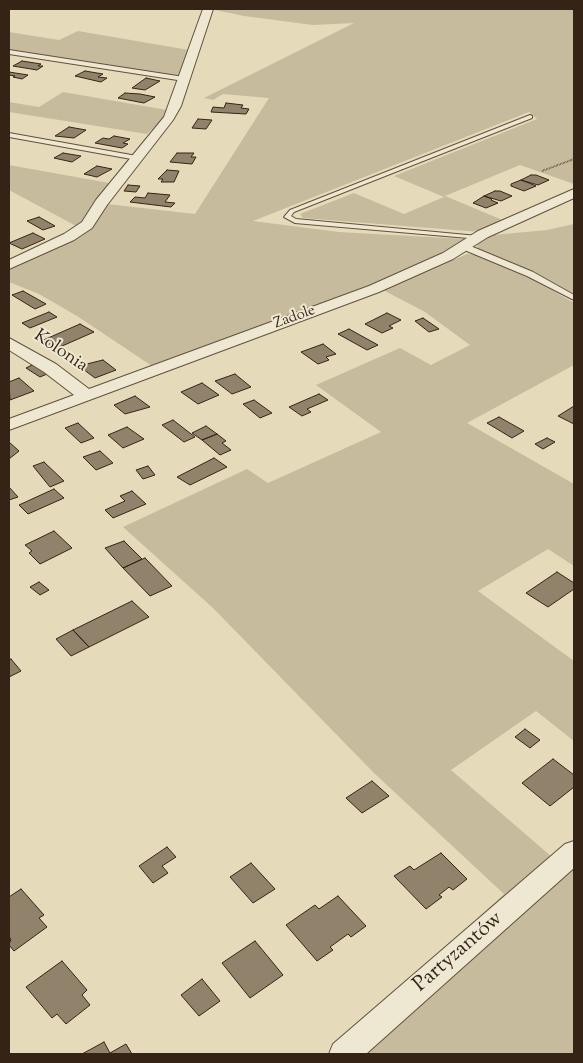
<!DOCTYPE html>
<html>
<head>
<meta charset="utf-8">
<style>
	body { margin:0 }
	#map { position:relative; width:583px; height:1063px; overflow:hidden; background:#e5dab9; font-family:"Sorts Mill Goudy",serif }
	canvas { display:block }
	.frame { position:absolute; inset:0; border:10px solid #352416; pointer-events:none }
</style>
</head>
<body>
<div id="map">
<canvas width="583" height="1063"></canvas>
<div class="frame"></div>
</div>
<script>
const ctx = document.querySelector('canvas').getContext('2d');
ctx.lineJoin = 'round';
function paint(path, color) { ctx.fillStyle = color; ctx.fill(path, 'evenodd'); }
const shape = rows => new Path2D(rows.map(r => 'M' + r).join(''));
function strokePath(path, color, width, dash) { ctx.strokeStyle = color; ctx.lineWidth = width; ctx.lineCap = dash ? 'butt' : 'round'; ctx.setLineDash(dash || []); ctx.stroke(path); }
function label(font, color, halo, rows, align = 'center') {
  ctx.font = font + ' "Sorts Mill Goudy",serif'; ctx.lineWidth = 4; ctx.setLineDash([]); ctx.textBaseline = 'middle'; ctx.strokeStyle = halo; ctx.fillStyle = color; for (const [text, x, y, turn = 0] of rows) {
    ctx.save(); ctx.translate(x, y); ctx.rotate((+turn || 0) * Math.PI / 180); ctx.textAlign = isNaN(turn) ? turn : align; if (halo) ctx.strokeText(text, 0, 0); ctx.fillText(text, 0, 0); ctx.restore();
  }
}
paint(shape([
	[211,9,574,9,574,184,520,165,445,196,505,221,480,232,303,218,300,214,354,193,404,214,444,197,394,176,537,119,529,112,253,221,339,232,464,239,464,242,369,287,152,366,77,316,39,294,9,282,9,270,72,239,107,204,195,214,269,98,223,94,213,100,204,98,354,23,313,25,244,16],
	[78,31,189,50,180,78,9,50,9,32,59,40],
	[63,92,167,110,164,118,147,134,9,112,9,102,39,107],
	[9,165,109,183,78,227,9,190],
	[574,224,574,294,534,272,478,249,477,245,481,240,493,235,547,230],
	[467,254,479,255,535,280,574,303,574,365,467,423,574,484,574,566,548,549,478,591,574,661,574,741,536,711,451,770,552,857,574,841,574,1054,329,1054,504,894,374,773,213,608,123,527,247,469,268,483,381,432,316,385,400,348,431,365,470,345,425,312,383,290]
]), '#c7bb9d');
const building = shape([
	[22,61,41,64,38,66,43,66,37,70,13,66,22,61],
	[85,71,103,74,98,77,107,78,101,82,75,76,85,71],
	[9,72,28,75,22,79,13,77,15,76,9,75,9,72],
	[146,78,160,81,145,90,132,88,146,78],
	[125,93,140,94,155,97,144,103,118,98,125,93],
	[226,103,243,105,241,108,249,109,246,114,211,112,213,107,224,108,226,103],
	[198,119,212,120,206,129,192,128,198,119],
	[69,127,86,130,74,138,55,136,69,127],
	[114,136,130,139,123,143,128,144,122,148,95,143,103,138,109,139,114,136],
	[63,153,81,156,72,162,54,158,63,153],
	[177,153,194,153,191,157,196,157,192,164,170,162,177,153],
	[97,166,112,169,97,177,84,174,97,166],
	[167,170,179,171,174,182,161,182,163,179,158,179,167,170],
	[531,175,536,175,549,180,538,185,521,180,531,175],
	[521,180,529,183,536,186,524,191,511,186,511,184,521,180],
	[128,185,140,186,136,192,124,191,128,185],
	[495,191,500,191,512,196,501,201,484,196,495,191],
	[148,193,170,195,165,202,175,203,171,207,130,202,135,197,145,198,148,193],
	[484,196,492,199,491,200,498,203,486,208,473,203,484,196],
	[39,217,55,226,43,230,27,221,39,217],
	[33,233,45,239,22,249,9,243,33,233],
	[23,291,46,304,35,309,12,295,23,291],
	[49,312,57,317,30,328,22,323,49,312],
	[387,313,401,320,389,326,393,328,382,333,365,324,387,313],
	[423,318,439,329,429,332,415,321,423,318],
	[80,324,94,332,53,350,39,342,80,324],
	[349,329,378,345,367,350,338,334,349,329],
	[323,344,336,354,326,357,329,360,318,364,301,352,323,344],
	[103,360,116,370,95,378,79,366,103,360],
	[34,364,47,374,40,377,26,368,34,364],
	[235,374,251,387,232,394,215,381,235,374],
	[19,378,34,391,10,400,9,382,19,378],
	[202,383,219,395,198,404,181,392,202,383],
	[319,394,328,400,307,409,311,412,302,416,289,407,319,394],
	[135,396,150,407,125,414,114,405,135,396],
	[254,400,272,413,260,418,243,404,254,400],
	[574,406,574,424,558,416,574,406],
	[499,417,524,431,512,438,487,423,499,417],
	[173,420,195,437,184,442,162,425,173,420],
	[78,423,94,438,81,443,65,428,78,423],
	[206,426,217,434,202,440,192,433,206,426],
	[127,427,144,439,123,448,108,435,127,427],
	[217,434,226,441,222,443,231,450,220,455,202,440,217,434],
	[547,438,555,442,543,449,535,444,547,438],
	[9,442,19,451,9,459,9,442],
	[100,451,113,463,96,470,83,457,100,451],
	[214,458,227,467,190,485,177,477,214,458],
	[44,462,64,481,50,487,33,466,44,462],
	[148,466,155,475,143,479,136,470,148,466],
	[9,487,18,497,9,500,9,487],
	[54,489,64,498,28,514,19,505,54,489],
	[132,491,146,504,113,518,105,510,125,501,120,496,132,491],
	[54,531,72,548,40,564,29,553,32,551,25,545,54,531],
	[124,541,142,559,123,568,105,548,124,541],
	[145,558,172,586,150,596,123,568,145,558],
	[557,572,574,583,574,589,548,607,526,593,557,572],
	[39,582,49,590,40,595,30,587,39,582],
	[132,601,149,617,89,647,73,630,132,601],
	[73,630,89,647,71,656,56,639,73,630],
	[11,659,21,671,9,677,9,660,11,659],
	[525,729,540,740,530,748,515,737,525,729],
	[553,759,574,775,574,787,550,806,522,783,553,759],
	[372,781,389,796,362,813,346,798,372,781],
	[167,847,176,857,162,866,168,873,153,883,139,866,167,847],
	[441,853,467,879,453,890,449,887,439,895,442,897,426,909,394,876,410,866,414,870,441,853],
	[251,863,275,889,253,903,230,877,251,863],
	[21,889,44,915,39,918,47,927,14,951,9,945,11,939,9,937,9,897,21,889],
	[338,896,366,926,351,937,348,934,330,947,333,950,317,961,286,925,315,905,319,909,338,896],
	[255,941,283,975,250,998,222,963,255,941],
	[62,961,87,990,82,995,90,1005,66,1024,57,1014,52,1018,26,987,62,961],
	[202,979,220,1001,199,1016,181,995,202,979],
	[104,1042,110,1053,126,1044,132,1054,82,1054,104,1042]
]);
paint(building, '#91836b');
strokePath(building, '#352416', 1);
const lane = shape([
	[9,50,184,77,187,79,184,81,9,54,9,50],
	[530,115,532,116,532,118,294,212,291,216,296,219,478,236,480,237,480,239,295,223,284,217,290,210,530,115],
	[9,133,137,156,140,158,137,160,9,137,9,133],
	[462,245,468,245,533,272,574,295,574,300,527,276,462,249,462,245]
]);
const street = shape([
	[203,9,213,9,181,106,173,120,107,205,92,228,74,240,9,269,9,260,64,234,82,222,96,200,164,117,203,9],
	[574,189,574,198,488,237,453,259,379,292,9,430,9,419,74,395,44,372,9,350,9,338,56,364,89,389,369,286,443,253,478,231,574,189],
	[574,841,574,868,366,1054,329,1054,333,1044,565,844,574,841]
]);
strokePath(lane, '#61523f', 2);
strokePath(street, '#61523f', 2);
strokePath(shape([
	[542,171,574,159]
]), '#352416', 2, [0.5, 1]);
paint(lane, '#eee7d2');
paint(street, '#eee7d2');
label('15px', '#352416', '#eee7d2', [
	["Zadole",295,318,-20]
]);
label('18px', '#352416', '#eee7d2', [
	["Kolonia",60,352,34]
]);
label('21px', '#352416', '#eee7d2', [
	["Partyzantów",459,953,-41]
]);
</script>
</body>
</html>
